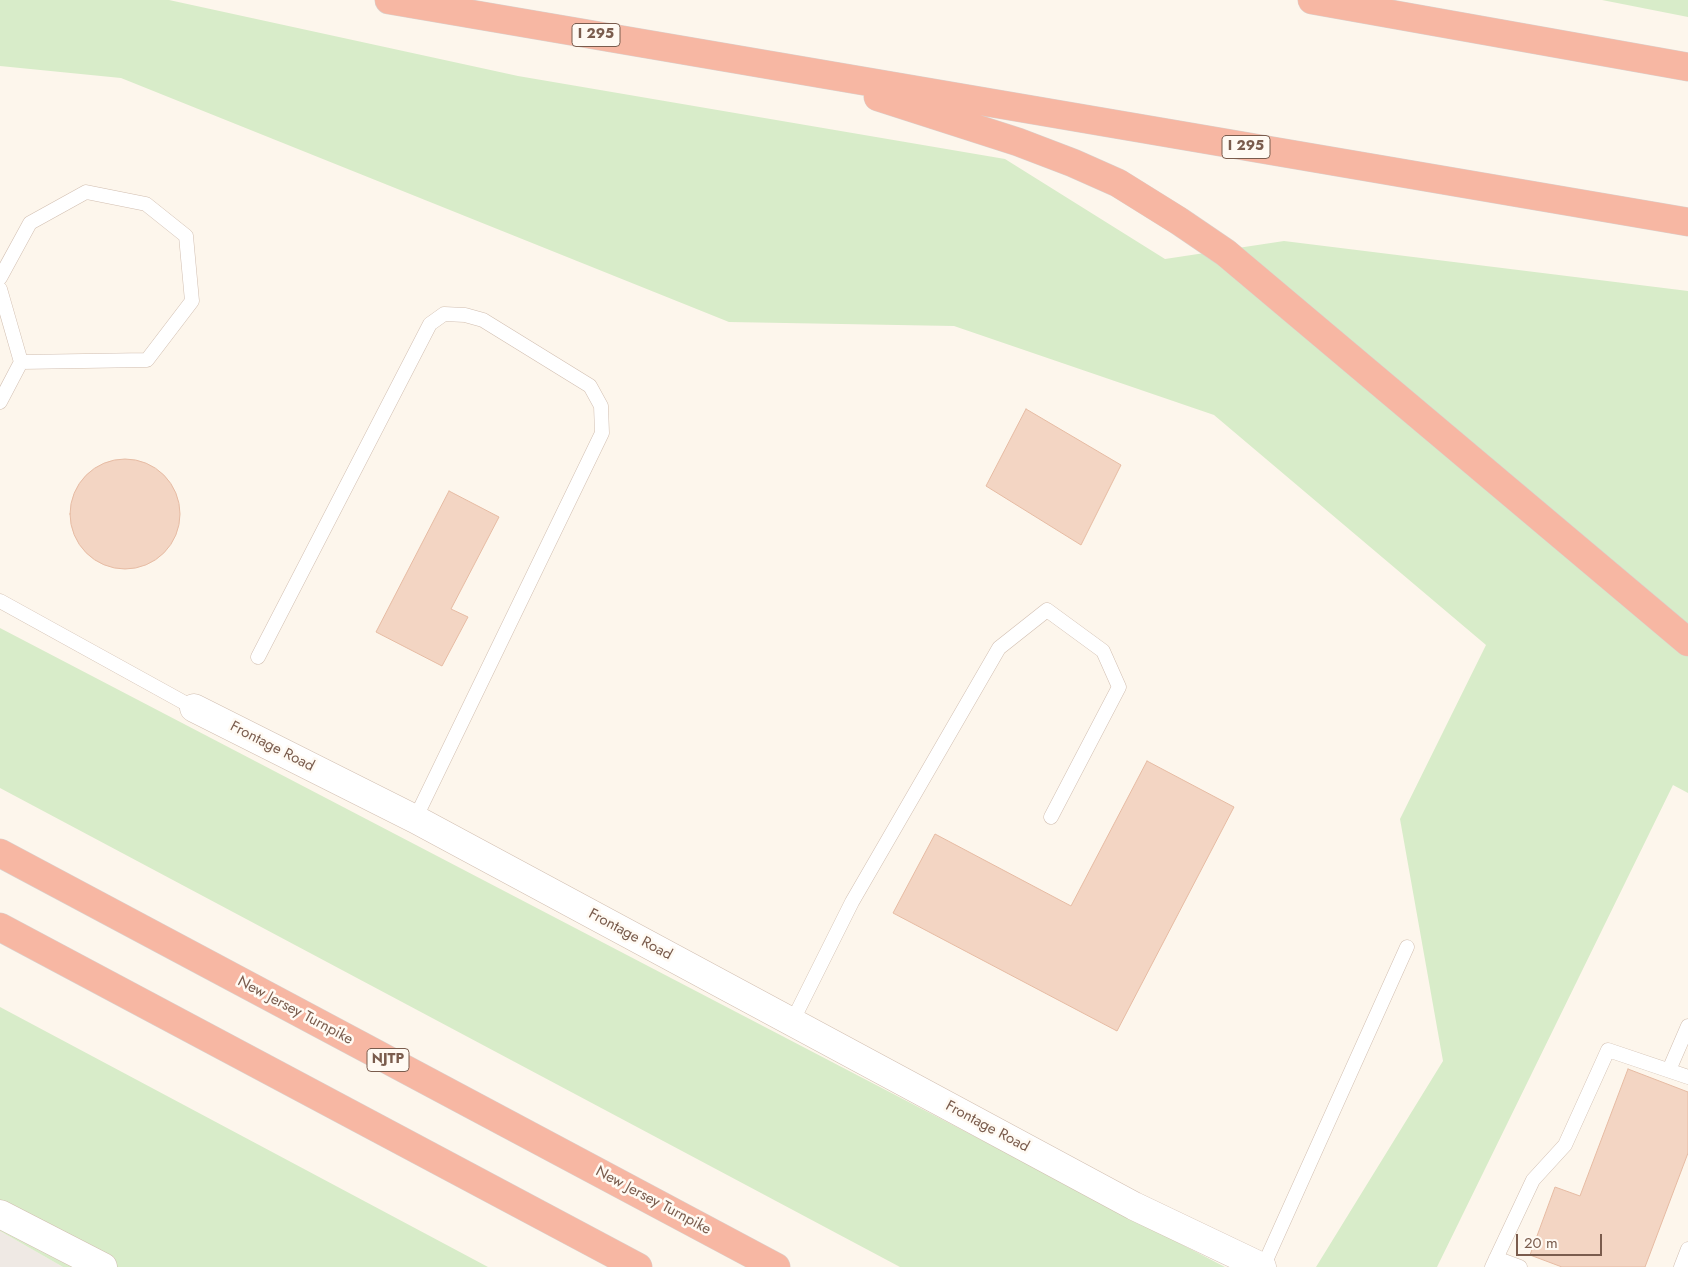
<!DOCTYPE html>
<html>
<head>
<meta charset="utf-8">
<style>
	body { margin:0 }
	#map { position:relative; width:1688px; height:1267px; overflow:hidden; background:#fdf6ec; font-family:Jost,sans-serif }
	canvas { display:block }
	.scale { position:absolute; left:1516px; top:1234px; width:86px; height:22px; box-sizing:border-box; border:2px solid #7a5c4d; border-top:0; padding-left:6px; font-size:15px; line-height:18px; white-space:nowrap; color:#7a5c4d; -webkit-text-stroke:4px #fffaf3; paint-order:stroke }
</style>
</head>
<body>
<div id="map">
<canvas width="1688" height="1267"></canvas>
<div class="scale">20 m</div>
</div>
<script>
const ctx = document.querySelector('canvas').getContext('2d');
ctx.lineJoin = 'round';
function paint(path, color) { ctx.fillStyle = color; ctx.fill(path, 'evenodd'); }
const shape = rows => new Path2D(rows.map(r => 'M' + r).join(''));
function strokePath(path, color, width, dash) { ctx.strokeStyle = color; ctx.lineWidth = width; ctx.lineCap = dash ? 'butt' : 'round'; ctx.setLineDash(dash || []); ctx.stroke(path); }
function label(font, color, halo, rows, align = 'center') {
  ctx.font = font + ' Jost,sans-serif'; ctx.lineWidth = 5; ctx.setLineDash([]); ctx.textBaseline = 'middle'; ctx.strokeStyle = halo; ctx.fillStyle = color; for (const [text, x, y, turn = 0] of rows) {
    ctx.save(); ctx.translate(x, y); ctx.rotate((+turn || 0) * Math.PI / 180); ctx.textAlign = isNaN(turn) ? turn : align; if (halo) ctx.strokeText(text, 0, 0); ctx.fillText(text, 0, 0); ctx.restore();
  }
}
paint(shape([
	[0,1231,63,1267,0,1267]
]), '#efe9e4');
paint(shape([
	[0,0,169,0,518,76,1005,159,1165,259,1284,241,1688,291,1688,793,1673,785,1437,1267,1316,1267,1443,1061,1400,819,1486,645,1214,415,954,326,729,322,121,78,0,66],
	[1602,0,1688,0,1688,17],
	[0,628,1225,1267,900,1267,0,788],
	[0,1007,488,1267,63,1267,0,1231]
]), '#d8ecc9');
const building = shape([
	[1026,409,1121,465,1081,545,986,486,1026,409],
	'70 514a55 55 0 1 1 110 0a55 55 0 1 1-110 0Z',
	[449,491,499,517,451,609,468,617,442,666,376,632,449,491],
	[1147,761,1234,807,1117,1031,893,913,935,834,1071,906,1147,761],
	[1628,1069,1688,1092,1688,1153,1645,1267,1562,1267,1530,1255,1555,1187,1580,1196,1628,1069]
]);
paint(building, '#f3d5c3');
strokePath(building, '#e6bba3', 1);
const lane = shape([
	[0,278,30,223,86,192,146,204,186,236,192,301,147,360,21,362],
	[0,289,21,362,0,402],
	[0,601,194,708],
	[258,657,430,324,444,314,465,315,483,320,590,386,601,406,602,433,415,819],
	[792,1022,852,902,999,648,1047,610,1103,651,1119,687,1051,817],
	[1669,1070,1688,1026],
	[1496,1258,1520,1267],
	[1263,1267,1407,947],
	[1492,1267,1533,1180,1565,1145,1608,1050,1688,1077],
	[1681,1267,1688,1249]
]);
const street = shape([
	[194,708,415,819,1134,1206,1262,1267],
	[0,1214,103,1267]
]);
const highway = shape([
	[389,0,1688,222],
	[1312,0,1688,67],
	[878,97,1018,142,1073,163,1118,183,1179,221,1226,253,1688,642],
	[0,853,776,1267],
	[0,927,638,1267]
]);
strokePath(lane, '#d1beb0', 15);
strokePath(street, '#d1beb0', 29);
strokePath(highway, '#dad1cd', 29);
strokePath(lane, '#fff', 14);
strokePath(street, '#fff', 28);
strokePath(highway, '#f7b7a3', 28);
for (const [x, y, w] of [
	[596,35,48],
	[1246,147,48],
	[388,1060,42]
]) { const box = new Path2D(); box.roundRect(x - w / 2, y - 11.5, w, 23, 4); ctx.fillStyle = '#fffaf3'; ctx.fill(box); strokePath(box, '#7a5c4d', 1); }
label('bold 14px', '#7a5c4d', null, [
	["I 295",596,35],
	["I 295",1246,147],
	["NJTP",388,1060]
]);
label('15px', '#7a5c4d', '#fffaf3', [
	["Frontage Road",272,747,27],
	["Frontage Road",630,935,28],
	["New Jersey Turnpike",295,1011,28],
	["Frontage Road",987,1127,28],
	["New Jersey Turnpike",653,1201,28]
]);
</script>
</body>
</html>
